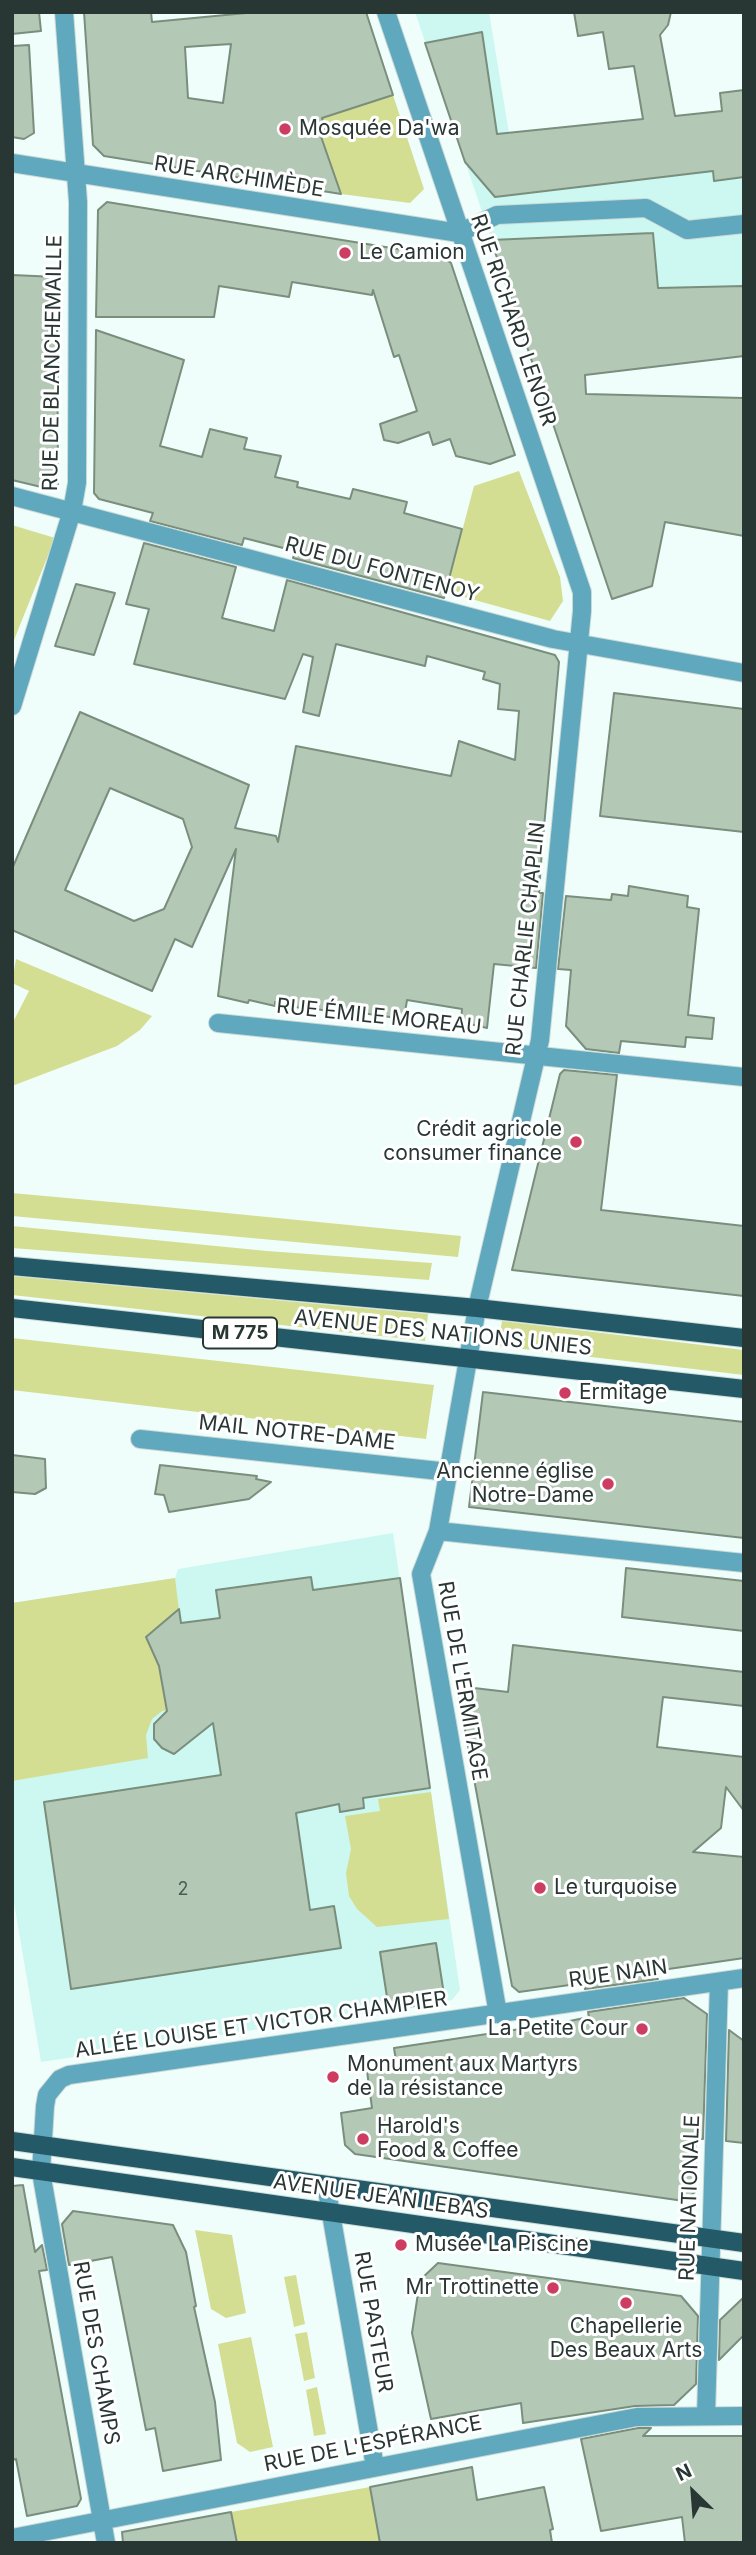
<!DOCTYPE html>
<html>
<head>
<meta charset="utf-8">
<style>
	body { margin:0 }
	#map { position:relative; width:756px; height:2555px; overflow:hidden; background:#f0fefb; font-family:Inter,sans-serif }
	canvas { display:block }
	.frame { position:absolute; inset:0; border:14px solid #293734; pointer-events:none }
	.north { position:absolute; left:658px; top:2457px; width:70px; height:70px; -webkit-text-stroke:5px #fff; paint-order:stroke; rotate:335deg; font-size:19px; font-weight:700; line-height:28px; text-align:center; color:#293734 }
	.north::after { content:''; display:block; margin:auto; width:24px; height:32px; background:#293734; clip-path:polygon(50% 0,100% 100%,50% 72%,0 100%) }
</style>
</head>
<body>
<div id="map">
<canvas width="756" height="2555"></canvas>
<div class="frame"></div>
<div class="north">N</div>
</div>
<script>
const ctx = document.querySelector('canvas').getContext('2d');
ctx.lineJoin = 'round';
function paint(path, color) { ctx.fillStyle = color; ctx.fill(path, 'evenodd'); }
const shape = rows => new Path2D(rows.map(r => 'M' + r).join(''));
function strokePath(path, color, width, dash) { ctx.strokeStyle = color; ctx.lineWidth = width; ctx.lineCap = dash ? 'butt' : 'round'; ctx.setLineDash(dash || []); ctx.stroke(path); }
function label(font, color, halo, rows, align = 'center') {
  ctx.font = font + ' Inter,sans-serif'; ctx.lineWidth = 6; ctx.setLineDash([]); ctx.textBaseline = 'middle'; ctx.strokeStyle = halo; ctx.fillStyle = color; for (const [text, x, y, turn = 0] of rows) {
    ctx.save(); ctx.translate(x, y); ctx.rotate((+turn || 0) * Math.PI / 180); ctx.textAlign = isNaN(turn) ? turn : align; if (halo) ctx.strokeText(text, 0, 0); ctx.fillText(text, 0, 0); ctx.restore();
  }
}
paint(shape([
	[415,12,489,12,509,133,722,112,720,93,744,90,744,315,519,322],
	[393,1533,460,1990,452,2000,41,2062,12,1891,12,1603,175,1578,178,1569]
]), '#ccf8f1');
paint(shape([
	[393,95,424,189,410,203,341,194,322,141,322,118],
	[519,471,560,577,563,601,550,621,446,592,474,486],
	[12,525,55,538,12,645],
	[16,959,152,1016,140,1030,117,1046,12,1086,12,1024,29,991,12,983],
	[12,1193,155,1206,461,1236,458,1257,12,1216],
	[12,1226,267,1251,432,1263,429,1280,12,1248],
	[12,1276,428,1314,425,1341,12,1295],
	[502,1321,744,1350,744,1375,498,1346],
	[12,1338,434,1385,426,1439,12,1390],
	[175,1578,191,1707,162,1711,152,1719,146,1735,148,1758,12,1781,12,1603],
	[431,1792,449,1919,377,1927,357,1909,349,1896,346,1873,351,1849,345,1816,380,1811,378,1799],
	[195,2230,232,2235,246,2313,226,2318,211,2309],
	[296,2275,305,2324,294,2327,284,2277],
	[307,2332,315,2378,304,2381,295,2334],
	[251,2337,273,2447,250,2452,237,2443,218,2344],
	[317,2387,326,2434,314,2436,306,2390],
	[370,2487,380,2543,237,2543,231,2512]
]), '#d4de92');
const building = shape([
	[12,12,39,12,41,31,12,34,12,12],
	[84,12,151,12,152,22,257,12,366,12,393,95,322,118,325,129,318,128,341,194,104,156,93,145,84,12],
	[231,44,223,103,188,98,185,47,231,44],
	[574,12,671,12,668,25,660,35,675,116,722,111,720,93,744,90,744,177,714,181,713,171,495,197,465,162,425,43,482,32,497,134,643,119,634,66,609,69,603,32,578,36,574,12],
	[29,45,34,133,24,139,12,137,12,46,29,45],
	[107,202,441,256,451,263,515,455,490,464,456,456,450,439,433,445,429,432,398,443,384,440,380,424,417,411,399,355,394,357,373,290,372,295,292,282,289,297,219,286,214,317,96,317,98,210,107,202],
	[653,233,658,288,744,286,744,356,585,375,586,394,744,398,744,536,665,522,652,586,612,599,491,240,653,233],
	[12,275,57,277,58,491,12,480,12,275],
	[96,330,184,360,160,446,202,457,210,429,247,438,244,449,281,456,275,477,298,482,297,487,350,499,353,489,407,502,404,513,462,529,444,598,293,558,295,551,244,538,242,545,150,521,153,513,99,499,94,493,96,330],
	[144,543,236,567,222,618,274,631,287,580,555,655,559,662,542,849,539,893,543,893,536,968,494,964,487,1028,461,1022,462,1009,407,1000,404,1019,326,1008,326,1011,300,1005,300,1008,275,1002,275,1006,249,1000,248,1003,218,996,236,849,192,947,175,939,152,991,12,930,12,869,80,712,249,785,235,828,276,836,278,842,296,746,451,776,459,741,515,760,519,711,498,709,500,684,483,679,485,672,427,656,425,666,336,644,319,716,303,712,313,657,303,654,285,699,134,664,149,609,126,604,144,543],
	[110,788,183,819,192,847,164,909,134,921,65,890,110,788],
	[76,584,115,593,94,655,55,646,76,584],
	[614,693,744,709,744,832,600,816,614,693],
	[629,886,688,896,687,907,699,909,688,1015,714,1018,712,1039,686,1037,685,1047,621,1041,619,1053,586,1049,566,1026,571,970,558,969,566,896,611,900,612,894,628,896,629,886],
	[564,1070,617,1075,601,1210,744,1226,744,1296,512,1270,560,1074,564,1070],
	[483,1392,744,1422,744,1538,469,1507,483,1392],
	[12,1455,45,1459,46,1488,35,1494,12,1492,12,1455],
	[160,1465,257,1476,256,1479,271,1482,249,1499,169,1512,164,1495,155,1494,160,1465],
	[626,1568,744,1581,744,1631,622,1617,626,1568],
	[311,1577,313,1590,400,1578,430,1788,363,1798,364,1808,340,1812,339,1804,296,1813,310,1910,334,1906,341,1948,71,1989,44,1802,221,1775,213,1723,174,1754,162,1748,154,1739,154,1724,167,1711,159,1666,146,1637,179,1609,181,1623,220,1618,216,1590,311,1577],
	[513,1645,744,1672,744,1706,663,1697,657,1747,744,1757,744,1811,726,1787,721,1828,693,1852,744,1857,744,1958,648,1972,658,1979,585,1989,584,1983,519,1992,512,1986,457,1686,508,1692,513,1645],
	[436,1943,445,2001,389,2010,380,1952,436,1943],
	[684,1998,707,2014,703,2139,696,2139,695,2192,684,2201,355,2154,345,2145,341,2113,372,2108,367,2071,397,2067,394,2048,560,2023,589,2017,588,2012,684,1998],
	[729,2030,744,2041,744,2143,726,2141,729,2030],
	[23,2185,35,2252,42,2245,47,2270,39,2271,81,2499,77,2506,27,2516,16,2459,12,2460,12,2186,23,2185],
	[73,2211,173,2225,186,2252,196,2306,194,2307,215,2402,221,2460,163,2471,155,2428,146,2430,112,2257,69,2265,62,2224,73,2211],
	[438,2263,681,2296,698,2316,696,2384,674,2405,635,2406,523,2423,521,2403,431,2419,412,2333,420,2280,438,2263],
	[744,2297,744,2335,719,2360,720,2320,744,2297],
	[638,2428,651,2428,643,2436,744,2436,744,2543,685,2543,682,2517,601,2531,581,2439,638,2428],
	[472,2467,477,2500,544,2487,553,2529,550,2530,552,2543,380,2543,370,2487,472,2467],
	[231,2512,237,2543,123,2543,122,2532,231,2512]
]);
paint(building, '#b3c9b6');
strokePath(building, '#798e7c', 2);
const minor = shape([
	[386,12,582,592,582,611,540,1040,477,1308,438,1531,421,1574,498,2014],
	[12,163,459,233,497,215,646,208,687,230,744,224],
	[12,496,553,639,744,673],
	[12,706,72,511,77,483,78,202,64,12],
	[218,1023,744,1077],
	[140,1439,449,1472],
	[438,1531,744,1563],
	[326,2185,375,2467],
	[706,2415,719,1982],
	[12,2538,637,2417,744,2416],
	[106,2543,41,2172,45,2106,47,2095,60,2079,69,2075,744,1978]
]);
const major = shape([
	[12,1266,477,1308,744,1338],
	[12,1308,744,1389],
	[12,2141,744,2243],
	[12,2167,744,2271]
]);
strokePath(minor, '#ccdad7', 20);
strokePath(major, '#ccdad7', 20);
strokePath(minor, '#5fa8be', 18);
strokePath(major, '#245967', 18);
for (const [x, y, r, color] of [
	[285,129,7,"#cd3d61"],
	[345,253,7,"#cd3d61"],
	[576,1142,7,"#cd3d61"],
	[565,1393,7,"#cd3d61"],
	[608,1484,7,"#cd3d61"],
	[540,1888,7,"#cd3d61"],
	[642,2029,7,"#cd3d61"],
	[333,2077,7,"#cd3d61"],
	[363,2139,7,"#cd3d61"],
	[401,2245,7,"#cd3d61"],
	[553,2288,7,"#cd3d61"],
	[626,2303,7,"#cd3d61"]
]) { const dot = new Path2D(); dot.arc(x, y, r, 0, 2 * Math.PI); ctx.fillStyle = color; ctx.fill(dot); strokePath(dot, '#fff', 2.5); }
label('18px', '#4c5c54', null, [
	["2",183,1890]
]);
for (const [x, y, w] of [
	[240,1333,74]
]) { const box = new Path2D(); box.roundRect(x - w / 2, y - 15.5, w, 31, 5); ctx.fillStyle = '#fff'; ctx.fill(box); strokePath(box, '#293734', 2); }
label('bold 19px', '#293734', null, [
	["M 775",240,1333]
]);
label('21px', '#293734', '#fff', [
	["Mosquée Da'wa",299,129],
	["Le Camion",359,253],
	["Crédit agricole",562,1130,"right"],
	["consumer finance",562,1154,"right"],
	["Ermitage",579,1393],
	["Ancienne église",594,1472,"right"],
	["Notre-Dame",594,1496,"right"],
	["Le turquoise",554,1888],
	["La Petite Cour",628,2029,"right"],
	["Monument aux Martyrs",347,2065],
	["de la résistance",347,2089],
	["Harold's",377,2127],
	["Food & Coffee",377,2151],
	["Musée La Piscine",415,2245],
	["Mr Trottinette",539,2288,"right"],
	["Chapellerie",626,2327,"center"],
	["Des Beaux Arts",626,2351,"center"]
], 'left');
label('21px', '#293734', '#fff', [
	["RUE ARCHIMÈDE",239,177,9],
	["RUE RICHARD LENOIR",513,320,71],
	["RUE DE BLANCHEMAILLE",53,363,-89],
	["RUE DU FONTENOY",382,570,15],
	["RUE CHARLIE CHAPLIN",526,939,-84],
	["RUE ÉMILE MOREAU",379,1017,6],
	["AVENUE DES NATIONS UNIES",443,1333,6],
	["MAIL NOTRE-DAME",297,1433,6],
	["RUE DE L'ERMITAGE",462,1681,80],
	["RUE NAIN",618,1974,-8],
	["ALLÉE LOUISE ET VICTOR CHAMPIER",261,2025,-8],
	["AVENUE JEAN LEBAS",381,2197,8],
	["RUE NATIONALE",690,2198,-88],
	["RUE PASTEUR",373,2322,80],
	["RUE DES CHAMPS",96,2353,80],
	["RUE DE L'ESPÉRANCE",373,2444,-11]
]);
</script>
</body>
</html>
